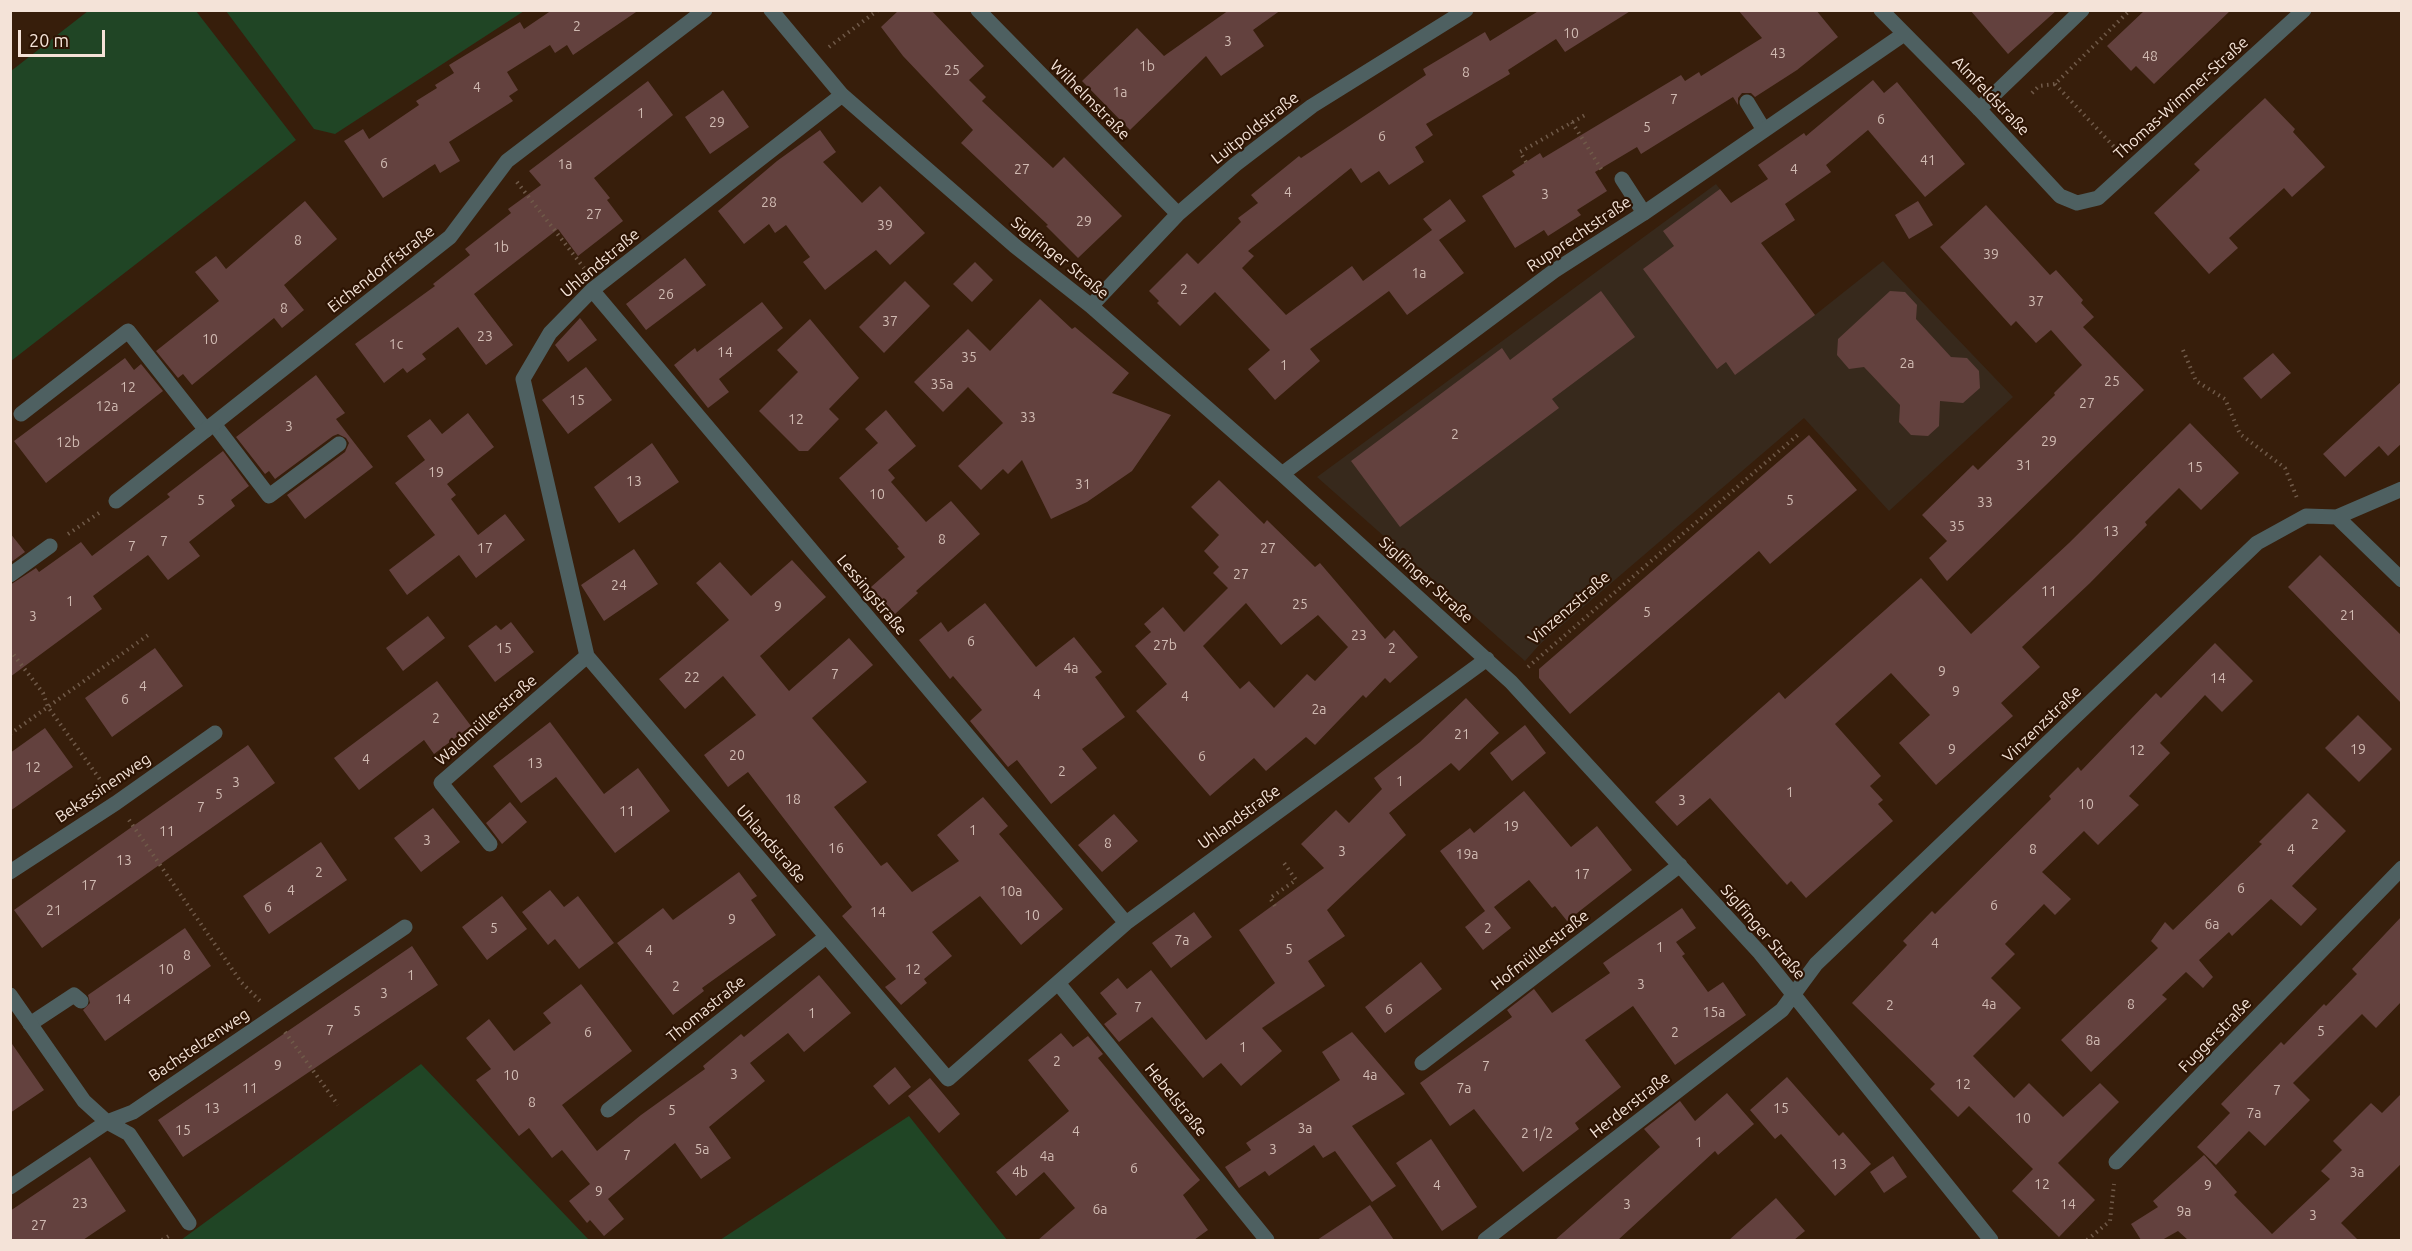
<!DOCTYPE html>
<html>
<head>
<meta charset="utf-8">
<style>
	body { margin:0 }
	#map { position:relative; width:2412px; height:1251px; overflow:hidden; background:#371e0b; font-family:Ubuntu,sans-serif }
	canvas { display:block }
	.frame { position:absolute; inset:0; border:12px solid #f4e3d8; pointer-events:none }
	.scale { position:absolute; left:18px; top:30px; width:87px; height:27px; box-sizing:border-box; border:3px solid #f4e3d8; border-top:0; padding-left:8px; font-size:18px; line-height:21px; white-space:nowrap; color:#f4e3d8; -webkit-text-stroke:4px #2d1403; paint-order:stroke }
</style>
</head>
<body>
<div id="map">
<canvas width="2412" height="1251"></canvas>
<div class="frame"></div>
<div class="scale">20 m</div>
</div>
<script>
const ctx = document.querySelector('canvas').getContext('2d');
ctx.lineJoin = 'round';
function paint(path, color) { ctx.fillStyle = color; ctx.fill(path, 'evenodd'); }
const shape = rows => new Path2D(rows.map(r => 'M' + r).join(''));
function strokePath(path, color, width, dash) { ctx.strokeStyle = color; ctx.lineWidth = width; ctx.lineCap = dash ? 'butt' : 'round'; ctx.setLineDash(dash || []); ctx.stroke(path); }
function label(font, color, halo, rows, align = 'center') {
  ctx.font = font + ' Ubuntu,sans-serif'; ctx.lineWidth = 4.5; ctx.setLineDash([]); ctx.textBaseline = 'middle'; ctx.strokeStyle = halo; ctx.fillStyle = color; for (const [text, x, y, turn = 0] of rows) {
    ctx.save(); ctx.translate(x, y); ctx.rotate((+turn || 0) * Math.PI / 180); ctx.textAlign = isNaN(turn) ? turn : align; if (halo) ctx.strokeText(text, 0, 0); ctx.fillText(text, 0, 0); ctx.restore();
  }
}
paint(shape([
	[1716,184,1815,315,1883,261,2013,397,1889,511,1804,418,1540,644,1525,661,1317,477]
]), '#37291c');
paint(shape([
	[88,11,196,11,296,140,11,361,11,71],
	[226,11,524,11,335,134,314,129],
	[421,1064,589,1240,181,1240],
	[909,1116,1007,1240,720,1240]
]), '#204525');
paint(shape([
	[552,10,639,10,573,55,567,45,555,53,550,45,507,72,518,90,509,96,513,101,449,142,460,161,440,173,435,164,383,198,344,141,363,129,369,139,419,105,416,101,437,88,435,85,454,73,449,65,520,22,524,29],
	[899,10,931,10,984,66,969,80,986,97,982,101,1053,168,1064,157,1122,216,1078,258,1046,226,1048,225,961,143,973,130,903,56,881,27],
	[1229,10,1281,10,1253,30,1264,46,1221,76,1206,56,1130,130,1082,81,1137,28,1164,56],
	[1540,10,1632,10,1565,52,1556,39,1508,70,1510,74,1426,124,1433,135,1415,147,1424,162,1389,185,1379,171,1361,183,1351,168,1248,251,1254,256,1242,268,1286,315,1352,266,1363,281,1432,230,1423,219,1450,199,1466,221,1439,240,1464,273,1407,315,1389,291,1310,349,1320,361,1275,400,1248,369,1270,350,1215,292,1180,326,1157,303,1159,301,1149,291,1187,253,1198,264,1241,222,1238,218,1258,203,1251,195,1299,156,1301,158,1426,75,1423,69,1485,32,1490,41],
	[1738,10,1816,10,1838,37,1797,70,1755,97,1751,93,1742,93,1738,98,1738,105,1733,97,1641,154,1637,147,1595,172,1607,191,1577,210,1581,215,1548,236,1544,230,1515,248,1482,196,1515,175,1512,171,1540,153,1543,158,1681,75,1685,81,1699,72,1701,76,1762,38],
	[1970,10,2057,10,2008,54],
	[2145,10,2231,10,2154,84,2136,66,2131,71,2107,46],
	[1873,80,1884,93,1897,82,1965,164,1925,197,1868,130,1826,165,1831,172,1785,204,1795,220,1761,243,1815,315,1735,375,1726,362,1717,369,1643,269,1674,246,1663,231,1720,189,1731,203,1768,179,1758,165,1804,133,1806,136],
	[648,81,673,115,594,178,610,198,607,200,623,221,578,256,558,229,474,294,513,345,486,365,458,327,422,354,426,359,407,373,403,368,384,383,355,344,435,286,433,284,470,255,465,249,511,213,508,209,541,185,529,171],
	[723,90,749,127,710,154,685,117],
	[2265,98,2295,129,2293,132,2325,167,2292,197,2284,188,2229,238,2238,248,2209,274,2154,213,2200,170,2194,164],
	[820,130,836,152,823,162,862,203,880,186,925,233,890,265,876,250,825,290,803,262,810,257,786,225,775,233,769,224,744,244,718,211,777,161],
	[305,201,337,239,284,285,304,310,282,328,274,318,192,385,183,374,178,378,156,351,219,301,195,272,216,256,226,269],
	[1918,201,1933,225,1909,239,1895,215],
	[1986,205,2050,275,2056,270,2083,300,2081,303,2094,317,2083,327,2144,390,1947,581,1929,558,1947,541,1922,515,1973,465,1978,470,2055,395,2054,393,2082,365,2051,330,2036,343,2016,321,2011,326,1940,247],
	[685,258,706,285,646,330,626,304],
	[975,262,993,280,972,302,953,284],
	[905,281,930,306,884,353,859,327],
	[1601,291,1635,337,1552,399,1559,408,1400,527,1351,461,1502,348,1510,360],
	[1890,291,1905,292,1917,305,1916,319,1951,357,1967,358,1979,371,1980,388,1963,403,1940,401,1939,426,1928,436,1911,435,1899,422,1900,405,1864,367,1849,369,1837,355,1838,339],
	[1040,299,1072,329,1075,327,1129,373,1112,393,1171,415,1132,471,1087,502,1051,519,1022,460,1008,474,1003,469,981,490,958,466,1003,423,968,387,943,412,914,382,968,329,990,351],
	[762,302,783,328,719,379,729,392,708,408,674,365,695,348,697,352],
	[580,318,597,340,568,362,555,345],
	[810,319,859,378,829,409,839,419,808,451,799,451,759,411,798,372,777,350],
	[2273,353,2291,373,2261,399,2243,378],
	[125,358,134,370,141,364,163,391,46,483,14,441],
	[586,367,612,400,568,434,542,400],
	[316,375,345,413,336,419,373,467,305,519,287,495,345,452,349,443,346,438,338,434,333,436,275,479,269,471,265,474,236,437],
	[2402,381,2402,443,2388,456,2379,446,2345,477,2323,454],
	[886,410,916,446,888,470,895,478,891,482,926,522,951,501,980,534,916,591,918,593,895,614,871,587,905,557,897,548,899,547,839,478,878,443,865,429],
	[468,413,494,447,447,484,456,495,451,499,478,535,505,514,525,540,476,578,459,555,407,595,389,570,435,535,395,483,425,460,407,436,430,419,442,434],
	[2190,423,2239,473,2201,510,2179,488,2145,522,2147,525,2090,583,2022,647,2040,667,2001,703,2013,716,1936,785,1899,743,1930,715,1891,673,1835,724,1881,776,1870,786,1883,800,1878,804,1893,821,1806,898,1791,881,1787,885,1710,798,1677,826,1655,802,1779,692,1785,699,1921,578,1971,634,2069,543],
	[1809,435,1857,490,1770,564,1759,551,1570,714,1539,678,1539,669],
	[652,443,679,482,619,523,594,487],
	[223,451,249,486,231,500,235,506,189,542,200,556,168,580,148,555,93,596,102,609,10,677,10,585,36,568,39,572,81,542,92,556,170,497,167,494],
	[1219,480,1264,524,1267,520,1315,567,1320,563,1385,639,1394,630,1418,657,1390,683,1385,678,1366,698,1363,695,1315,745,1306,737,1266,771,1254,758,1210,796,1136,711,1167,684,1135,646,1151,632,1144,624,1163,607,1184,632,1228,588,1213,573,1219,567,1204,551,1219,535,1191,507],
	[1246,603,1281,645,1318,615,1348,647,1315,681,1307,674,1274,708,1249,681,1240,689,1203,646],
	[10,533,25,552,10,563],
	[634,549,658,584,604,621,581,585],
	[2320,555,2402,636,2402,704,2288,587],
	[792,560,826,597,760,656,789,691,849,638,873,665,812,718,867,782,834,807,881,866,887,862,912,892,959,861,937,835,983,797,1008,826,999,834,1063,909,1021,945,980,896,932,932,952,956,924,979,927,983,901,1005,885,987,896,979,842,916,852,907,748,772,728,787,704,755,756,715,723,676,685,709,659,679,729,620,696,583,720,562,751,596],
	[985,603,1036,667,1074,637,1102,672,1095,677,1125,717,1082,749,1097,768,1051,804,1017,760,1008,767,970,721,982,710,953,676,950,679,919,640,941,622,948,632],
	[428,616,445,638,403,671,386,648],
	[511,622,534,652,495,682,468,646,496,625,501,630],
	[2215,643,2253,681,2222,712,2205,695,2160,743,2170,753,2129,796,2139,805,2098,845,2084,831,2042,872,2071,899,2055,915,2044,904,2005,944,2015,954,1991,978,2021,1008,1973,1056,2014,1098,2029,1083,2063,1117,2100,1083,2119,1102,2058,1163,2095,1200,2059,1237,2012,1191,2033,1169,1969,1106,1958,1117,1930,1089,1935,1084,1852,1003,1907,945,1903,941,1932,911,1935,914,2051,799,2049,796,2078,767,2081,771,2156,693,2161,698],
	[155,648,183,686,112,737,85,698],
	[437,681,471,726,434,754,424,740,359,790,334,758],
	[1466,698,1499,733,1459,771,1451,763,1389,813,1406,835,1327,910,1345,936,1308,961,1325,986,1262,1028,1282,1051,1241,1086,1221,1063,1203,1078,1152,1017,1119,1042,1104,1024,1117,1014,1100,993,1118,978,1127,989,1151,970,1206,1040,1275,983,1239,930,1324,868,1301,844,1336,810,1349,823,1382,789,1374,778,1420,742],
	[2358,715,2392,749,2359,782,2325,748],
	[550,722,604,794,638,768,670,811,615,853,556,777,521,803,493,766],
	[1525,725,1546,753,1512,781,1490,753],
	[45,728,73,767,10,811,10,753],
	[248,745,275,783,42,948,14,910],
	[1524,791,1571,847,1597,826,1632,870,1567,921,1555,906,1552,908,1529,880,1494,907,1511,928,1483,950,1465,927,1485,911,1440,851,1470,828,1474,833],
	[2308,793,2346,831,2292,886,2317,909,2301,926,2271,899,2232,936,2229,932,2199,960,2213,977,2203,988,2186,972,2162,995,2167,999,2091,1072,2061,1040,2158,948,2151,941,2165,922,2173,930,2262,844,2259,842],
	[510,802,527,822,502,844,486,823],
	[433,808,460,842,421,872,394,838],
	[1114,814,1138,841,1102,872,1078,845],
	[321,842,347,880,269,934,243,896],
	[739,872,757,896,751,900,776,935,702,988,704,991,673,1015,617,943,663,908,673,920],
	[550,890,564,907,578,896,614,943,579,969,555,939,548,945,522,912],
	[502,896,527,929,487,960,462,927],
	[1682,908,1696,928,1676,942,1685,954,1682,956,1708,992,1723,982,1746,1015,1675,1065,1633,1006,1585,1040,1621,1087,1575,1123,1579,1129,1523,1172,1474,1109,1450,1126,1420,1083,1512,1017,1507,1010,1534,989,1552,1013,1610,973,1603,963],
	[1194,912,1212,937,1171,968,1152,943],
	[2402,916,2402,1001,2376,1028,2362,1014,2293,1083,2310,1100,2265,1146,2249,1131,2216,1165,2197,1147,2230,1113,2221,1104,2281,1042,2284,1045,2324,1004,2326,1006,2357,974,2352,969],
	[185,928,211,966,105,1041,83,1010,90,1003,88,995],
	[412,946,438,985,183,1157,158,1120],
	[1421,962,1442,989,1385,1033,1365,1007],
	[819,975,851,1013,804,1052,788,1033,750,1063,765,1081,709,1127,731,1158,701,1179,675,1143,608,1199,624,1219,604,1236,590,1220,587,1223,569,1201,590,1184,562,1150,552,1158,529,1128,519,1136,476,1080,491,1069,466,1038,489,1019,514,1051,551,1023,543,1013,581,984,632,1051,562,1105,597,1151,641,1115,705,1069,703,1066,741,1034,744,1037],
	[1352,1032,1405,1094,1352,1126,1396,1186,1372,1202,1335,1151,1323,1158,1314,1145,1269,1176,1265,1171,1239,1188,1225,1167,1251,1150,1246,1143,1340,1080,1322,1052],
	[1061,1033,1073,1047,1088,1036,1103,1054,1098,1058,1200,1180,1183,1195,1208,1230,1194,1240,1038,1240,1075,1208,1044,1172,1016,1196,996,1172,1069,1111,1028,1060],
	[10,1041,44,1090,10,1113],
	[895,1067,911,1087,889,1105,873,1086],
	[1787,1077,1839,1136,1843,1132,1871,1164,1835,1196,1781,1134,1775,1139,1750,1110],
	[930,1078,960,1114,939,1133,908,1096],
	[1727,1093,1754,1124,1718,1155,1715,1151,1618,1240,1555,1240,1660,1147,1644,1129,1680,1101,1695,1121],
	[2402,1093,2402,1163,2341,1223,2358,1240,2188,1240,2178,1231,2162,1240,2141,1240,2131,1224,2158,1207,2153,1201,2204,1155,2237,1192,2234,1195,2272,1234,2330,1179,2321,1171,2342,1150,2333,1141,2371,1103,2382,1113],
	[1431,1139,1477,1207,1442,1231,1396,1163],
	[1893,1156,1907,1177,1884,1193,1870,1172],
	[90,1157,126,1211,83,1240,10,1240,10,1211],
	[1776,1198,1805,1231,1794,1240,1729,1240],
	[1370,1205,1394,1240,1317,1240]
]), '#63413e');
strokePath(shape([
	[829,47,878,10],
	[2055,84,2118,151],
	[2032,93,2039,86,2055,84,2130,10],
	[1572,122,1603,172],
	[1526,162,1520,152,1585,115],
	[517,182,584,268],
	[2183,350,2196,381,2225,399,2240,434,2285,468,2297,498],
	[68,534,99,513],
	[10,650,43,693,48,707,104,785],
	[1528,667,1800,433],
	[10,734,151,633],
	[129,820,241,982,260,1001],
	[1275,906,1270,898,1296,880,1282,860],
	[285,1032,338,1105],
	[162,1240,172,1234],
	[2087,1240,2110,1221,2114,1184]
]), '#705a49', 4, [1.5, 4.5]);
strokePath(shape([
	[1747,102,1764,130],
	[1979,109,2082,10],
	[1622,179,1644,213],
	[21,414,128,331,206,430],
	[214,424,269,496,339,444],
	[30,1024,74,995,81,1001]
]), '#4e6061', 15);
strokePath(shape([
	[771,10,842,95,1015,246,1091,306,1282,474,1511,682,1760,953,1991,1240],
	[978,10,1178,214],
	[1881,10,1979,109,2060,196,2077,203,2098,198,2304,10],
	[842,95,592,290,550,333,523,379,587,656,948,1079,1126,923,1487,659],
	[592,290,1126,923],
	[1091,306,1178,214,1236,164,1312,106,1466,10],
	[1282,474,1554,271,1644,213,1904,34],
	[116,501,450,237,507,161,705,10],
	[2337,517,2402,580],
	[10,575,50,546],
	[490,844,441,783,587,656],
	[10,872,116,803,215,733],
	[1058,983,1267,1240],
	[10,995,84,1101,107,1122,129,1134,189,1223],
	[1422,1063,1680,865],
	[608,1110,826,937],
	[2116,1162,2402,868],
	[10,1187,107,1122,133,1112,405,927],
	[1485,1240,1782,1010,1816,964,2257,543,2306,516,2337,517,2402,489]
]), '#4e6061', 15);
label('14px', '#d0bab2', null, [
	["2",577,26],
	["10",1571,33],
	["3",1228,41],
	["43",1778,53],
	["48",2150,56],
	["1b",1147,66],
	["25",952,70],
	["8",1466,72],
	["4",477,87],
	["1a",1120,92],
	["7",1674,99],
	["1",641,113],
	["6",1881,119],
	["29",717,122],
	["5",1647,127],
	["6",1382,136],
	["41",1928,160],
	["6",384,163],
	["1a",565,164],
	["27",1022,169],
	["4",1794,169],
	["4",1288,192],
	["3",1545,194],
	["28",769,202],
	["27",594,214],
	["29",1084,221],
	["39",885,225],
	["8",298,240],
	["1b",501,247],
	["39",1991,254],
	["1a",1419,273],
	["2",1184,289],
	["26",666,294],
	["37",2036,301],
	["8",284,308],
	["37",890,321],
	["23",485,336],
	["10",210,339],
	["1c",396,344],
	["14",725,352],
	["35",969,357],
	["2a",1907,363],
	["1",1284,365],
	["25",2112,381],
	["35a",942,384],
	["12",128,387],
	["15",577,400],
	["27",2087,403],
	["12a",107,406],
	["33",1028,417],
	["12",796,419],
	["3",289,426],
	["2",1455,434],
	["29",2049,441],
	["12b",68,442],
	["31",2024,465],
	["15",2195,467],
	["19",436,472],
	["13",634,481],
	["31",1083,484],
	["10",877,494],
	["5",201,500],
	["5",1790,500],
	["33",1985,502],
	["35",1957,526],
	["13",2111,531],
	["8",942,539],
	["7",164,541],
	["7",132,546],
	["17",485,548],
	["27",1268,548],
	["27",1241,574],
	["24",619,585],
	["11",2049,591],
	["1",70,601],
	["25",1300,604],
	["9",778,606],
	["5",1647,612],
	["21",2348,615],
	["3",33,616],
	["23",1359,635],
	["6",971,641],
	["27b",1165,645],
	["15",504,648],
	["2",1392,648],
	["4a",1071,668],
	["9",1942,671],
	["7",835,674],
	["22",692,677],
	["14",2218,678],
	["4",143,686],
	["9",1956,691],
	["4",1037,694],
	["4",1185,696],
	["6",125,699],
	["2a",1319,709],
	["2",436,718],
	["21",1462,734],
	["9",1952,749],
	["19",2358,749],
	["12",2137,750],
	["20",737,755],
	["6",1202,756],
	["4",366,759],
	["13",535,763],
	["12",33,767],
	["2",1062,771],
	["1",1400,781],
	["3",236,782],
	["1",1790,792],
	["5",219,794],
	["18",793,799],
	["3",1682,800],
	["10",2086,804],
	["7",201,807],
	["11",627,811],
	["2",2315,824],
	["19",1511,826],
	["1",973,830],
	["11",167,831],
	["3",427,840],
	["8",1108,843],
	["16",836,848],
	["8",2033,849],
	["4",2291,849],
	["3",1342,851],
	["19a",1467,854],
	["13",124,860],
	["2",319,872],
	["17",1582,874],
	["17",89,885],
	["6",2241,888],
	["4",291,890],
	["10a",1011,891],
	["6",1994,905],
	["6",268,907],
	["21",54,910],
	["14",878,912],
	["10",1032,915],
	["9",732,919],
	["6a",2212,924],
	["5",494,928],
	["2",1488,928],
	["7a",1182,940],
	["4",1935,943],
	["1",1660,947],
	["5",1289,949],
	["4",649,950],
	["8",187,955],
	["10",166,969],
	["12",913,969],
	["1",411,975],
	["3",1641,984],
	["2",676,986],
	["3",384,993],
	["14",123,999],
	["4a",1989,1004],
	["8",2131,1004],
	["2",1890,1005],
	["7",1138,1007],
	["6",1389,1009],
	["5",357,1011],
	["15a",1714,1012],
	["1",812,1013],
	["7",330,1030],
	["5",2321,1031],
	["6",588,1032],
	["2",1675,1032],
	["8a",2093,1040],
	["1",1243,1047],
	["2",1057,1061],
	["9",278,1065],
	["7",1486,1066],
	["3",734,1074],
	["10",511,1075],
	["4a",1370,1075],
	["12",1963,1084],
	["11",250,1088],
	["7a",1464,1088],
	["7",2277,1090],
	["8",532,1102],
	["13",212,1108],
	["15",1781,1108],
	["5",672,1110],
	["7a",2254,1113],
	["10",2023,1118],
	["3a",1305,1128],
	["15",183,1130],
	["4",1076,1131],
	["2 1/2",1537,1133],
	["1",1699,1142],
	["5a",702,1149],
	["3",1273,1149],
	["7",627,1155],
	["4a",1047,1156],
	["13",1839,1164],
	["6",1134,1168],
	["4b",1020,1172],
	["3a",2357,1172],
	["12",2042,1184],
	["4",1437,1185],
	["9",2208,1185],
	["9",599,1191],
	["23",80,1203],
	["3",1627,1204],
	["14",2068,1204],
	["6a",1100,1209],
	["9a",2184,1211],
	["3",2313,1215],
	["27",39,1225]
]);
label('16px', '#f4e3d8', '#2d1403', [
	["Almfeldstraße",1991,96,46],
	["Thomas-Wimmer-Straße",2181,98,-42],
	["Wilhelmstraße",1090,100,45],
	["Luitpoldstraße",1255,128,-38],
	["Rupprechtstraße",1579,234,-34],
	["Siglfinger Straße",1060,258,39],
	["Uhlandstraße",600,263,-40],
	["Eichendorffstraße",381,269,-38],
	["Siglfinger Straße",1426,580,42],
	["Lessingstraße",872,595,50],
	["Vinzenzstraße",1569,608,-41],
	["Waldmüllerstraße",486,720,-41],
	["Vinzenzstraße",2042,724,-44],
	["Bekassinenweg",103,788,-34],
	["Uhlandstraße",1239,817,-36],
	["Uhlandstraße",771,844,49],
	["Siglfinger Straße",1763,932,49],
	["Hofmüllerstraße",1540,950,-38],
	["Thomastraße",706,1009,-39],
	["Fuggerstraße",2215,1035,-46],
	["Bachstelzenweg",199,1045,-34],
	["Hebelstraße",1176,1100,51],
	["Herderstraße",1630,1105,-38]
]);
</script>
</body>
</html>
